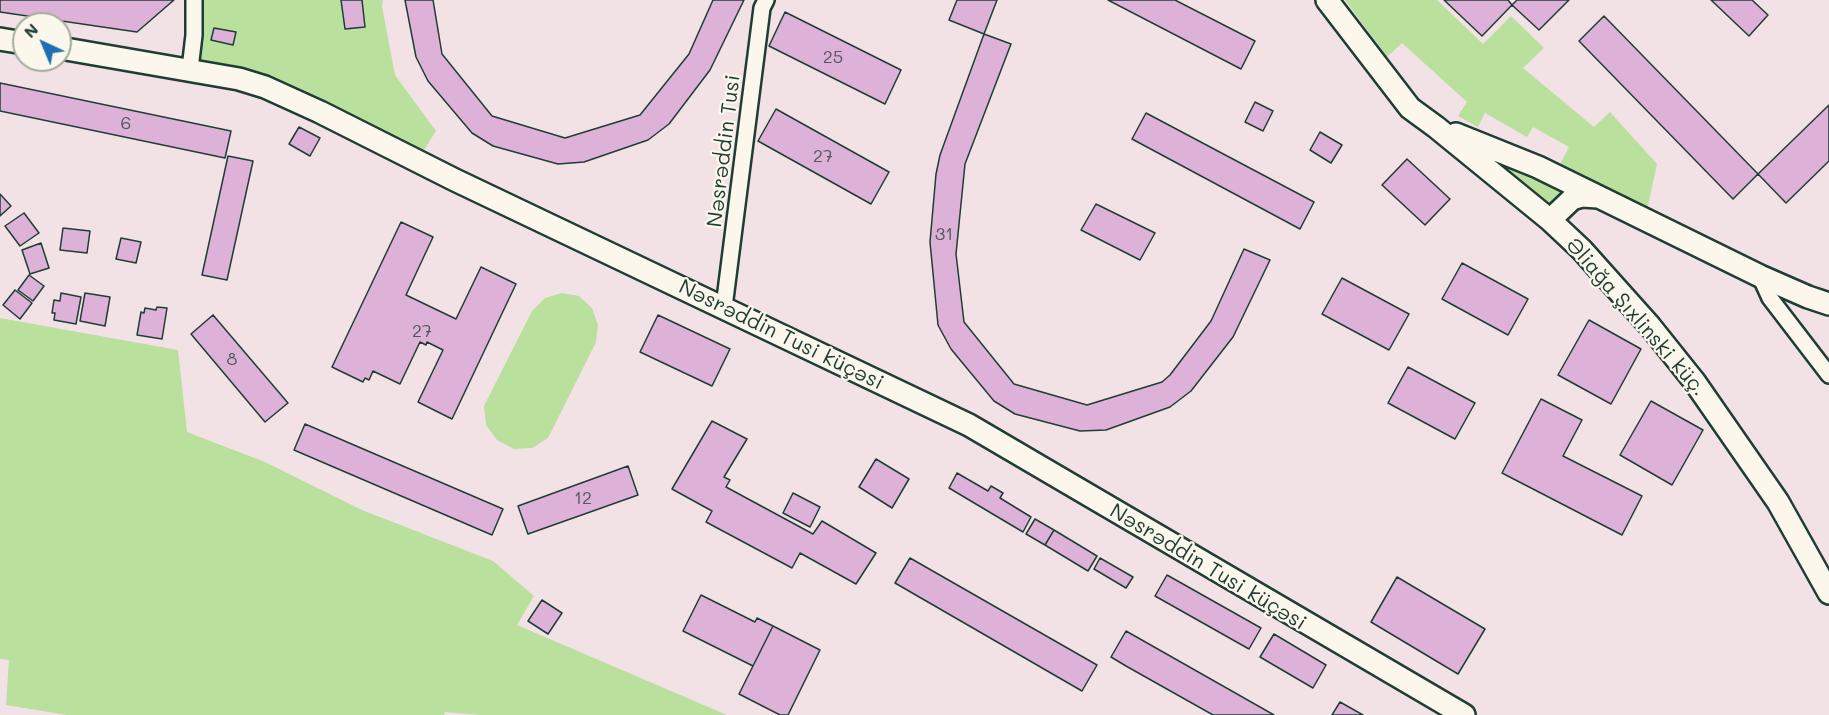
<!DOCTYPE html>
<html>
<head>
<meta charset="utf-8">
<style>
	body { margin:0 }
	#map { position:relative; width:1829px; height:715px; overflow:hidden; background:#f2e2e6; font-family:Mali,sans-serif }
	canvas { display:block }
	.north { position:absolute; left:12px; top:12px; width:60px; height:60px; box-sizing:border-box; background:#fbf7ec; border:2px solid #a3ada2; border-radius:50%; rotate:316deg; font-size:16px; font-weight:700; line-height:24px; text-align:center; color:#1f3d34 }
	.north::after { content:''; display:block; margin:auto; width:21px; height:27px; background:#1f6fb2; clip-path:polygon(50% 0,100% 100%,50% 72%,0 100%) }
</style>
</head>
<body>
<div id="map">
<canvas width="1829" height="715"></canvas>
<div class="north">N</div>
</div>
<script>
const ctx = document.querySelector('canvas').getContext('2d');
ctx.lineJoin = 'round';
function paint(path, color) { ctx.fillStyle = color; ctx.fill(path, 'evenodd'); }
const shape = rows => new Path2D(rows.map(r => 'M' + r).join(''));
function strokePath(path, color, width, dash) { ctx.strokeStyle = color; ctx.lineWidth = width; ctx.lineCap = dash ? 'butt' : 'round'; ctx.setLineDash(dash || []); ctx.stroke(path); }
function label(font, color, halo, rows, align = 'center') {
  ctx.font = font + ' Mali,sans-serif'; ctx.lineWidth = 4.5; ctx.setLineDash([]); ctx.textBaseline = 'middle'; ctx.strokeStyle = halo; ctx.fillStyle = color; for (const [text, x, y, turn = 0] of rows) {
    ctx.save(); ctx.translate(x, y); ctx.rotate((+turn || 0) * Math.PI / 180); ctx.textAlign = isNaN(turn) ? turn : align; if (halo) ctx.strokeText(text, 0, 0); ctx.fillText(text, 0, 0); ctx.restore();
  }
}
paint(shape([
	[194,0,383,0,382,6,395,75,436,131,417,161,343,123,190,69],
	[1345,0,1437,0,1483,44,1511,16,1544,48,1523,68,1594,127,1610,112,1657,164,1647,210,1559,166,1569,147,1533,127,1527,137,1485,113,1478,127,1458,116,1467,102,1402,43,1387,57],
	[1478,151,1570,189,1546,208],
	[562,293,579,296,592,308,598,325,596,342,548,438,532,448,514,449,497,440,486,425,484,406,532,311,545,298],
	[0,318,178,350,187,432,265,462,362,510,493,561,534,596,517,625,727,715,481,715,445,712,444,715,67,715,6,705,9,660,0,659]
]), '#b9e09c');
const building = shape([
	[0,0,174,0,137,32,0,12,0,0],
	[341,0,362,0,365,27,345,29,341,0],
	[405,0,433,0,442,54,492,116,565,138,640,115,689,54,713,0,744,0,710,70,669,124,648,140,584,162,558,164,493,146,472,133,428,81,416,57,405,0],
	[957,0,997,0,984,34,949,20,957,0],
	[1108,0,1175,0,1255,41,1241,69,1108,0],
	[1444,0,1508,0,1512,5,1482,36,1444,0],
	[1517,0,1569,0,1539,30,1512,5,1517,0],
	[1711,0,1752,0,1768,15,1749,36,1711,0],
	[785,12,901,70,885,104,769,46,785,12],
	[1604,16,1758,174,1733,199,1579,41,1604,16],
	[214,28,236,32,233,45,211,40,214,28],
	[984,34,1011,44,965,164,956,254,964,322,1014,384,1087,405,1162,382,1170,375,1211,321,1244,249,1270,260,1233,337,1191,391,1170,407,1106,430,1080,431,1015,414,994,401,951,349,938,325,930,242,936,174,940,155,984,34],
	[0,83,231,131,225,158,0,111,0,83],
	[1255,102,1273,111,1263,131,1245,122,1255,102],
	[1829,105,1829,161,1786,203,1758,174,1829,105],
	[776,109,889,172,871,204,758,141,776,109],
	[1146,113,1314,202,1300,229,1132,139,1146,113],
	[299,127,320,138,310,156,289,144,299,127],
	[1320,132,1342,145,1331,163,1310,150,1320,132],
	[228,156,253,161,227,280,202,275,228,156],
	[1407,159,1450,199,1425,225,1382,185,1407,159],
	[0,194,11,206,0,216,0,194],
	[1096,204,1155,233,1140,260,1081,230,1096,204],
	[24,213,39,233,20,246,5,226,24,213],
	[401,222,433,237,406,295,456,319,481,267,516,284,452,419,418,402,443,350,427,342,426,345,420,342,400,384,373,371,369,380,365,378,363,382,332,367,401,222],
	[63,228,90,231,87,253,60,250,63,228],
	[121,238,141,242,136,263,116,259,121,238],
	[41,243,49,268,30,274,22,250,41,243],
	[1462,263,1528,299,1508,335,1442,299,1462,263],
	[29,275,44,286,33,301,18,290,29,275],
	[1342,278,1409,314,1389,350,1322,314,1342,278],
	[15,290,32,303,20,319,3,305,15,290],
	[61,293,81,297,76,324,54,320,55,313,52,313,54,300,60,301,61,293],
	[85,293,110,297,105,326,80,321,85,293],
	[157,307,167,308,162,339,137,335,141,312,144,313,145,308,156,310,157,307],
	[213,315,288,403,265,422,191,334,213,315],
	[658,315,730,349,712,386,640,352,658,315],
	[1589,320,1641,349,1611,404,1558,375,1589,320],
	[1408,367,1475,403,1455,439,1388,403,1408,367],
	[1541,399,1582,420,1563,456,1642,496,1622,535,1502,473,1541,399],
	[1651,401,1703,430,1672,485,1620,455,1651,401],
	[712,421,747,439,724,477,730,480,726,487,813,534,822,521,876,553,856,584,800,553,792,568,706,522,712,511,672,489,712,421],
	[305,424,503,509,492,535,294,450,305,424],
	[876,459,909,479,892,508,859,487,876,459],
	[628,466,638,495,528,534,518,506,628,466],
	[957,473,988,491,991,486,1003,493,1000,498,1031,517,1023,532,949,488,957,473],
	[793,493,820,507,810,527,783,513,793,493],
	[1035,519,1054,530,1045,545,1026,534,1035,519],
	[1054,530,1097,556,1088,571,1045,545,1054,530],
	[910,558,1097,665,1082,691,895,583,910,558],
	[1100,558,1133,577,1126,588,1094,569,1100,558],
	[1167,575,1261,628,1249,649,1155,596,1167,575],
	[1397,577,1485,629,1458,674,1371,622,1397,577],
	[701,595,755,622,757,618,773,626,753,666,683,631,701,595],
	[542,600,562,613,548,634,528,621,542,600],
	[773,626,820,650,788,715,780,715,739,694,773,626],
	[1126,631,1274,715,1213,715,1126,666,1111,657,1126,631],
	[1274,634,1326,665,1313,688,1260,657,1274,634],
	[1340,702,1363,715,1332,715,1340,702]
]);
paint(building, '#deb2d8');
strokePath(building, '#1f3d34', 1.5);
const street = shape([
	[190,69,194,35,194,0],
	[1760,276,1770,298,1829,375],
	[724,307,762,8,766,0]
]);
const secondary = shape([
	[1327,0,1410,108,1436,127,1550,220,1582,250,1650,326,1694,381,1778,502,1829,593],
	[0,39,24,43],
	[60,48,239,79,265,87,320,112,455,180,969,425,1464,715],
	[1456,134,1538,167,1760,276,1808,297,1829,304],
	[1550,220,1572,199,1582,196,1598,197]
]);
strokePath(street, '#1f3d34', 20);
strokePath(secondary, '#1f3d34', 26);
strokePath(street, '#fbf7ec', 15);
strokePath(secondary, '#fbf7ec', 21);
label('18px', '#4f5a5d', null, [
	["25",833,57],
	["6",126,123],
	["27",823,156],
	["31",944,234],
	["27",422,331],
	["8",232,359],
	["12",583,498]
]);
label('21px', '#1f3d34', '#fbf7ec', [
	["Nəsrəddin Tusi",724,151,-83],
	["Əliağa Şıxlinski küç.",1636,317,49],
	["Nəsrəddin Tusi küçəsi",781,335,26],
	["Nəsrəddin Tusi küçəsi",1208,567,31]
]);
</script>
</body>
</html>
